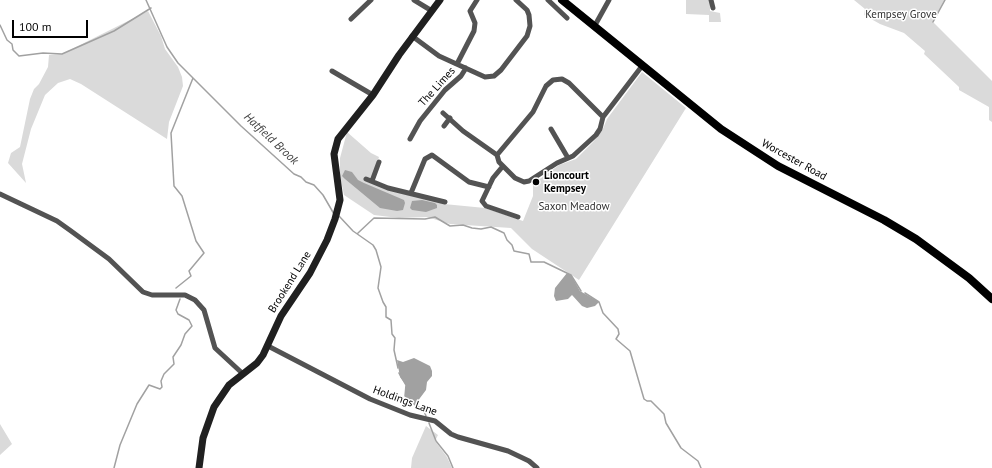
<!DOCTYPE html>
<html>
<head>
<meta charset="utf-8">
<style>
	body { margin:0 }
	#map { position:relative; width:992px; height:468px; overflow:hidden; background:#fff; font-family:"PT Sans",sans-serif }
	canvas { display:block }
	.scale { position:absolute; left:12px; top:20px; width:76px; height:18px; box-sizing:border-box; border:2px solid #000; border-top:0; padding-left:5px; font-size:12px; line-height:14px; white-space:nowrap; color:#000; -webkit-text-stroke:3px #fff; paint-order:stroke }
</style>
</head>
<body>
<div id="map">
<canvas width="992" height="468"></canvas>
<div class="scale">100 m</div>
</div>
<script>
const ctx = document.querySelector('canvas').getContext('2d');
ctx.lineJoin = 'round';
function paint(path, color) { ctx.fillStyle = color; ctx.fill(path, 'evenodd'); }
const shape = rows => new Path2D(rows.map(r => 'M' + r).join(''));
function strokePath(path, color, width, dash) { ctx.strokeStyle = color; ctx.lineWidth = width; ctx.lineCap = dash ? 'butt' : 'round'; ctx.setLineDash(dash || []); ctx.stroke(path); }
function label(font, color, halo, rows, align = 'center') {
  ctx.font = font + ' "PT Sans",sans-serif'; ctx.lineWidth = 3; ctx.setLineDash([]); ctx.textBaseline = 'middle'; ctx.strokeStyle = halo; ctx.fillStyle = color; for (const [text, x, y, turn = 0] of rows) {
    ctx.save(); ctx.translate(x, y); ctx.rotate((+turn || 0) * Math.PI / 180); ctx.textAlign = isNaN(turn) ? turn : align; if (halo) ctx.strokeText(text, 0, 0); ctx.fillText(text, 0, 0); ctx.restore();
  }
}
paint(shape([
	[686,0,710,0,710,11,720,13,721,22,709,22,709,15,686,14],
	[854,0,945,0,933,22,992,81,992,122,989,120,989,107,959,90,959,87,924,54,925,51,904,33,880,24,864,15,865,9],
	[148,11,161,36,165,49,178,67,182,77,183,86,169,122,167,139,81,84,70,79,58,83,45,95,31,129,22,164,26,183,8,163,11,153,20,147,30,99,34,89,39,84,48,67,49,55,62,54],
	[642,72,686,108,579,280,532,249,511,228,450,224,427,217,399,218,374,215,344,195,340,176,340,158,347,132,371,153,379,157,370,181,444,204,485,208,523,221,533,196,533,184,559,165,576,159,593,142,602,131,607,119],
	[0,424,12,444,0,455],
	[426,426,438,435,435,441,447,457,452,468,411,468,412,458]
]), '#dadada');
paint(shape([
	[345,170,352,172,358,180,364,183,404,200,405,203,403,210,397,211,380,208,345,179,342,176],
	[422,200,435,203,437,205,437,208,426,212,412,210,410,208,412,201],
	[567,273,571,275,580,291,599,302,595,306,587,308,582,306,572,295,568,299,556,301,554,296,555,288],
	[414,358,430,366,432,371,432,376,427,382,426,390,417,402,416,407,405,396,406,385,400,377,397,360,403,362]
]), '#a1a1a1');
strokePath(shape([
	[146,0,167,47,178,63,241,126,294,174,301,177,306,182,314,185,323,195,334,214],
	[933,22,945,0],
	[0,25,7,40,12,44,13,50,19,56,43,53,62,54,114,31,151,8],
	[339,216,353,231,373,245,376,250,381,267,378,288,383,302,386,307,386,317,391,320,392,334,395,338,394,350,398,368],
	[358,233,374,218,425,219,435,217,450,226,463,225,472,228,481,229,491,227,504,233,507,240,512,245,514,251,529,254,531,262,544,262,571,275,581,291],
	[176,288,191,276,189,271,204,253,196,241,182,196,174,186,171,133,193,78],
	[585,293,599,302,603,313,618,329,619,334,616,339,630,351,644,399,647,401,651,401,664,414,666,423,681,448,698,461,701,468],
	[399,373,406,385,405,396,424,411,426,416],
	[429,423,436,441,448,456,453,468],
	[114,468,120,445,137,404,149,385,160,389,162,387,161,381,164,374,174,364,173,357,181,345,185,334,192,326,189,320,178,314,176,310,180,299]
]), '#a1a1a1', 1.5);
strokePath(shape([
	[414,0,432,11],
	[548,0,567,18],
	[711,0,713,8],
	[351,19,371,0],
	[594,27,609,0],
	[412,36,439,56,485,77,494,76,501,70,527,36,530,26,529,15,527,10,516,0],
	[457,64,474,31,475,23,470,11,477,0],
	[332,71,373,95],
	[443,113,463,131,497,155,499,162,515,178,524,182,529,181,557,163,573,156,596,135,600,129,603,117,642,66],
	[444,126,450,118],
	[551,129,568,158],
	[410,139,420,121,445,90,461,76,466,68],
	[497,155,533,112,546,86,553,80,562,79,569,83,603,117],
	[503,166,493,178,482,201,486,206,518,217],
	[366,179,388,188,445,202],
	[372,181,379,162],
	[411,193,425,159,432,155,469,182,489,187],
	[0,194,57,221,71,231,109,259,143,292,152,295,185,295,195,300,204,310,215,348,242,373],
	[268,346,370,399,410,415,435,421,451,434,458,437,508,451,529,461,537,468]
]), '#535353', 5);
strokePath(shape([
	[199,468,203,438,214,407,229,385,257,363,263,355,281,316,310,273,327,240,335,219,340,200,334,154,338,139,373,95,399,55,440,0]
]), '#202020', 7);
strokePath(shape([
	[562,0,721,129,778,166,884,220,916,239,969,278,992,299]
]), '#000', 8);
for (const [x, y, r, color] of [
	[536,182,4,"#000"]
]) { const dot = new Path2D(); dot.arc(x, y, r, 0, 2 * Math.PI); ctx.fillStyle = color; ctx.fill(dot); strokePath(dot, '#fff', 1.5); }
label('11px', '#313131', '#fff', [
	["Kempsey Grove",901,15],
	["Saxon Meadow",574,207]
]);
label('11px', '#000', '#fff', [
	["The Limes",437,87,-48],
	["Worcester Road",794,160,29],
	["Brookend Lane",290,282,-58],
	["Holdings Lane",405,401,20]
]);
label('bold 11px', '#000', '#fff', [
	["Lioncourt",544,176],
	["Kempsey",544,189]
], 'left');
label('italic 12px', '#424242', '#fff', [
	["Hatfield Brook",271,139,43]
]);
</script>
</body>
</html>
